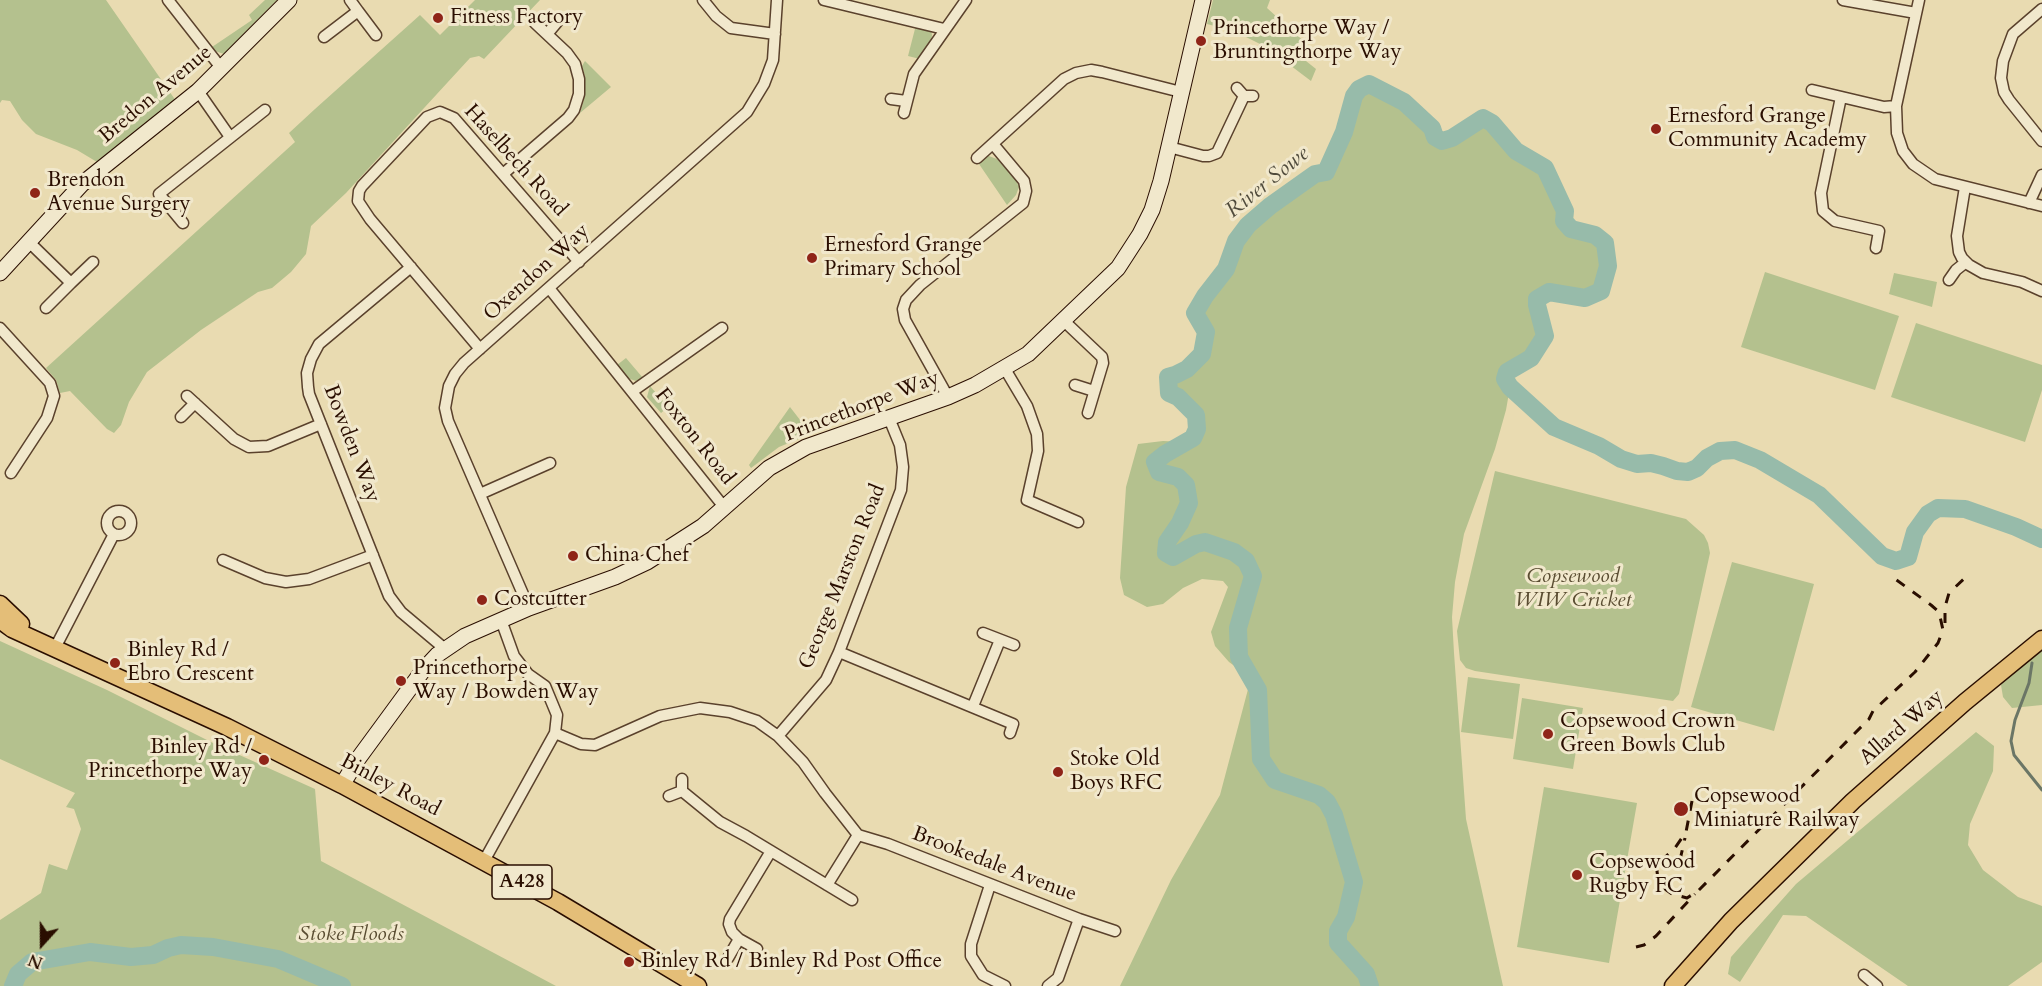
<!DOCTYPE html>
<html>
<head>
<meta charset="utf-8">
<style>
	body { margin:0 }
	#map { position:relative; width:2042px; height:986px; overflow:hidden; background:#e9dbb1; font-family:Cardo,serif }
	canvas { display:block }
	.north { position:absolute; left:12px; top:914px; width:60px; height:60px; -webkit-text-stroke:4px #f1e8cc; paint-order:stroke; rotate:201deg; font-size:16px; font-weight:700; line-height:24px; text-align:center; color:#2a0e00 }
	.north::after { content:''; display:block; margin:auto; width:21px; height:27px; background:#2a0e00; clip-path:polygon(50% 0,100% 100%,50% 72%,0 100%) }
</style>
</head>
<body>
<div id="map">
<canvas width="2042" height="986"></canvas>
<div class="north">N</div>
</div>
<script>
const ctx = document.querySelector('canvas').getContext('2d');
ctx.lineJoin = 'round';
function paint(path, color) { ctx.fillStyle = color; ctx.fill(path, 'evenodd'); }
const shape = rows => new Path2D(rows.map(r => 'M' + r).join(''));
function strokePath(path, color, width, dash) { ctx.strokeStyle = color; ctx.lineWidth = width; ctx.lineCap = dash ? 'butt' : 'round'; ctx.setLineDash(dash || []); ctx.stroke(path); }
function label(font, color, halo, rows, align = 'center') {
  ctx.font = font + ' Cardo,serif'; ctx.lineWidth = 6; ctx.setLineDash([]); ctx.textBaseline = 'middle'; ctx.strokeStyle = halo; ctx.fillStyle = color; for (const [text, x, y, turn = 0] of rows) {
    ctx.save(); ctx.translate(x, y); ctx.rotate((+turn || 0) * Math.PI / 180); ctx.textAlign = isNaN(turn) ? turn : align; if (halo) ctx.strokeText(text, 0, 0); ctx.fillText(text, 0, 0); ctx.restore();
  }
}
paint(shape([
	[0,0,106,0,176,101,97,162,77,150,36,134,22,120,10,101,2,100,0,103],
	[265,0,277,0,224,54,215,51,212,47,252,20,249,15],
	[475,0,540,0,484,59,479,56,470,58,346,193,311,226,306,254,291,272,272,288,258,292,201,330,147,372,129,402,121,425,114,433,107,429,70,391,60,393,56,380,46,368,295,142,289,133,315,109,420,15,440,35],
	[1213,0,1270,0,1267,8,1309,46,1306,61,1316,69,1311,81,1266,47,1234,31,1207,24],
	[916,25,931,30,932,35,931,43,920,59,908,56],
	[585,61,611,87,580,113,584,100,585,76,582,66],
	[1369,84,1404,102,1432,128,1435,137,1442,141,1452,138,1483,118,1492,123,1516,150,1545,168,1565,211,1564,221,1571,229,1595,235,1605,243,1608,266,1601,291,1585,298,1549,292,1537,299,1537,305,1545,336,1531,358,1507,372,1505,379,1510,387,1506,410,1495,449,1464,534,1455,582,1452,617,1454,653,1466,819,1503,986,1120,986,1171,880,1220,795,1251,678,1229,662,1215,646,1211,632,1228,587,1223,581,1202,579,1183,588,1163,604,1147,607,1124,595,1120,578,1126,487,1138,444,1163,441,1186,442,1193,438,1197,429,1195,415,1178,397,1169,393,1168,377,1176,375,1187,369,1202,354,1206,332,1195,313,1205,296,1226,269,1236,241,1248,225,1270,206,1315,174,1326,172,1344,132,1354,96,1359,89],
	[986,155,997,159,1016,180,1019,187,1016,195,1007,205,979,164],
	[1765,272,1899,316,1875,390,1741,347],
	[1894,273,1937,282,1932,307,1889,294],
	[1916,323,2042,365,2042,390,2025,442,1891,397],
	[626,358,643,378,636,381,627,378,617,365],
	[650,386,668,407,661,413,647,397],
	[790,407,811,434,779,447,751,468,749,465],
	[1495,471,1686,519,1704,535,1708,543,1710,553,1679,694,1673,701,1475,671,1466,668,1460,660,1457,631],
	[1732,562,1814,584,1774,731,1691,707],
	[0,641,107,690,215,744,315,789,321,861,556,986,0,986,0,920,41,893,49,864,67,870,81,829,74,809,66,807,75,793,0,759],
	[2042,650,2042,705,2012,708,2003,697,2001,685,2006,676],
	[1468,677,1520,684,1513,739,1461,732],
	[1522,698,1583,708,1573,769,1513,759],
	[1976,732,1994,746,1993,771,1970,824,1968,845,1983,870,2018,897,2042,906,2042,962,2008,986,1908,986,1806,916,1783,915,1740,982,1728,974,1731,957,1796,884],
	[1544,787,1637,803,1609,963,1517,947]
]), '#b4c18e');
strokePath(shape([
	[2032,663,2029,683,2015,720,2011,741,2014,755,2042,790]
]), '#6b7666', 3);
strokePath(shape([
	[13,986,18,974,32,962,90,952,131,957,153,955,168,948,181,945,213,947,278,959,342,986],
	[1370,986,1366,974,1338,943,1338,931,1346,917,1354,882,1334,815,1327,802,1319,795,1275,780,1261,759,1258,690,1239,657,1238,628,1253,576,1246,561,1234,552,1205,542,1196,544,1173,557,1166,553,1167,542,1180,523,1189,503,1186,485,1178,477,1159,472,1155,462,1165,454,1193,438,1197,429,1196,415,1178,397,1169,393,1168,377,1175,375,1187,369,1202,354,1206,332,1195,313,1205,296,1226,269,1236,241,1248,225,1270,206,1315,174,1326,172,1344,132,1354,96,1359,89,1369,84,1404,102,1432,128,1435,137,1442,141,1452,138,1483,118,1492,123,1516,151,1545,168,1565,211,1564,221,1571,229,1595,235,1605,243,1608,266,1601,291,1585,298,1549,292,1537,299,1537,305,1545,336,1531,358,1507,372,1505,379,1510,387,1554,427,1599,446,1621,459,1637,464,1651,463,1663,466,1677,471,1688,472,1697,468,1707,458,1720,451,1735,450,1760,460,1819,495,1882,556,1896,561,1908,557,1915,532,1928,514,1938,508,1965,509,2016,527,2042,539]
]), '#97bbaa', 18);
const street = shape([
	[168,0,222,69],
	[703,0,716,16,731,28,775,34],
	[824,0,944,29],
	[1843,0,1916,13],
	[1919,0,1896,106,1897,133,1903,151,1913,164,1935,179,2042,206],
	[2042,9,2013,34,2003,61,2001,78,2004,92,2009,100,2042,141],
	[358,11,376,35],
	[548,33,558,21],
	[324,37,358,11,350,0],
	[1237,88,1244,96,1253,96],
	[1812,90,1884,107,1896,106],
	[198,91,230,137],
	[1841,97,1821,193,1823,211,1835,221,1879,231,1876,248],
	[891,99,906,101],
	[904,113,914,74,966,0],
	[1169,147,1203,156,1209,156,1217,153,1244,96],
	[977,158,1064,79,1076,73,1091,70,1102,72,1181,92],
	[503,174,568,118,574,110,579,94,579,79,575,64,567,53,535,23],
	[1965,187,1957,236,1959,252,1962,258,1969,265,1983,273,2022,282,2042,291],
	[2029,203,2042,175],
	[183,223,159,194,265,110],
	[29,242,71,283,93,262],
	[411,267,319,344,311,359,307,373,308,387,309,394,389,596,401,612,445,649],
	[1949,280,1956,270,1966,262],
	[549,288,724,507],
	[46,308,71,283],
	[1064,321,1102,357,1103,363,1088,413],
	[0,328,50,383,54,396,47,418,11,473],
	[480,349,370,219,358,201,359,191,362,186,427,117,440,112,454,118,579,262],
	[1005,369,1027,406,1037,434,1038,451,1027,500,1078,522],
	[1075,385,1094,391],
	[633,391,722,328],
	[187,396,234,439,249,447,268,446,321,424],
	[948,397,905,320,903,309,906,300,920,285,1023,203,1026,191,1024,181,993,144],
	[181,417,195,403],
	[480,494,550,463],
	'107 523a12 12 0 1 1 24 0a12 12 0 1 1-24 0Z',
	[223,560,265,578,286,582,309,579,373,555],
	[529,608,448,421,445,408,449,386,455,374,464,363,747,112,764,84,773,60,777,0],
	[983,633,1014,645],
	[55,648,114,534],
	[839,652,1013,724,1010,733],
	[973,706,1000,640],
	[555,733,581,744,595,745,660,716,700,708,730,712,757,721,778,736,803,762,825,793,858,835],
	[778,736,826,680,839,652,901,490,903,467,900,445,889,418],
	[682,791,720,822,746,836,852,900],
	[669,796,682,791,682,779],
	[858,835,888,844,1079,919,1115,931],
	[484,861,555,733,557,715,545,686,528,674,514,656,501,620],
	[827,885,858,835],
	[990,885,971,944,971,956,983,975,1005,986],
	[757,949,739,939,732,932,729,924,730,919,771,851],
	[728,958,739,939],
	[1864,975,1877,986],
	[1048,986,1058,978,1079,919]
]);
const secondary = shape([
	[0,273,82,184,198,91,289,0],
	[342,785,358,759,424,669,437,655,465,636,529,608,615,577,647,562,703,526,769,468,806,447,948,397,975,385,1028,354,1118,268,1140,234,1152,210,1161,181,1203,0]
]);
const primary = shape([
	[0,604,21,624],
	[0,620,12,629,227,727,342,785,558,902,698,986],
	[1673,986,1731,921,1853,801,1965,702,2042,639]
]);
strokePath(street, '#5a412c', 13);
strokePath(secondary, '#2a0e00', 17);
strokePath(primary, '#2a0e00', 19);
strokePath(street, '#f1e8cc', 10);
strokePath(secondary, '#f1e8cc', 15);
strokePath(primary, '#e4be78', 16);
strokePath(shape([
	[1945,623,1945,607,1949,593,1968,575],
	[1692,801,1686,832,1675,848,1660,862,1657,871,1658,880,1665,889,1672,894,1687,898,1698,891,1869,719,1873,711,1915,672,1938,643,1943,630,1939,612,1931,605,1891,576],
	[1680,860,1685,838],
	[1636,947,1644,945,1656,936,1695,894]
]), '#2a0e00', 3, [10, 10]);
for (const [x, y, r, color] of [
	[438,18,6,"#8f2418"],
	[1201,41,6,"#8f2418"],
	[1656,129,6,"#8f2418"],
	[35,193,6,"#8f2418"],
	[812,258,6,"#8f2418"],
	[573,556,6,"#8f2418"],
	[482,600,6,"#8f2418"],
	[115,663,6,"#8f2418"],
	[401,681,6,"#8f2418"],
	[1548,734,6,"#8f2418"],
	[264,760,6,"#8f2418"],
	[1058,772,6,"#8f2418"],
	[1681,809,8,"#8f2418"],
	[1577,875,6,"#8f2418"],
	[629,962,6,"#8f2418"]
]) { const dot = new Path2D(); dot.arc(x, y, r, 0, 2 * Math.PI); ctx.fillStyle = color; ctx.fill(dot); strokePath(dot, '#f1e8cc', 2); }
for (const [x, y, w] of [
	[522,882,60]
]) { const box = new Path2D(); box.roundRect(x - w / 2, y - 17, w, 34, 4.5); ctx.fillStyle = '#f1e8cc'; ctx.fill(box); strokePath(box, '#2a0e00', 1.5); }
label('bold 20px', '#2a0e00', null, [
	["A428",522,882]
]);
label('21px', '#2a0e00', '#f1e8cc', [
	["Fitness Factory",450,18],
	["Princethorpe Way /",1213,29],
	["Bruntingthorpe Way",1213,53],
	["Ernesford Grange",1668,117],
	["Community Academy",1668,141],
	["Brendon",47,181],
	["Avenue Surgery",47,205],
	["Ernesford Grange",824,246],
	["Primary School",824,270],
	["China Chef",585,556],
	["Costcutter",494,600],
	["Binley Rd /",127,651],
	["Ebro Crescent",127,675],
	["Princethorpe",413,669],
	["Way / Bowden Way",413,693],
	["Copsewood Crown",1560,722],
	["Green Bowls Club",1560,746],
	["Binley Rd /",252,748,"right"],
	["Princethorpe Way",252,772,"right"],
	["Stoke Old",1070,760],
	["Boys RFC",1070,784],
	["Copsewood",1694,797],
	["Miniature Railway",1694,821],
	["Copsewood",1589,863],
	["Rugby FC",1589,887],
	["Binley Rd / Binley Rd Post Office",641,962]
], 'left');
label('21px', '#2a0e00', '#f1e8cc', [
	["Bredon Avenue",156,95,-40],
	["Haselbech Road",515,161,48],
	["Oxendon Way",537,273,-42],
	["Princethorpe Way",862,407,-21],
	["Foxton Road",694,437,52],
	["Bowden Way",351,444,69],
	["George Marston Road",843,577,-68],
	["Allard Way",1902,728,-41],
	["Binley Road",390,786,28],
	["Brookedale Avenue",994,865,21]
]);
label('italic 21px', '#5a4d32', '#f1e8cc', [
	["Copsewood",1573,577],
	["WIW Cricket",1573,601],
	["Stoke Floods",351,935]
]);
label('italic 22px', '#504b3c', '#f1e8cc', [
	["River Sowe",1268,183,-39]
]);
</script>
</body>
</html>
